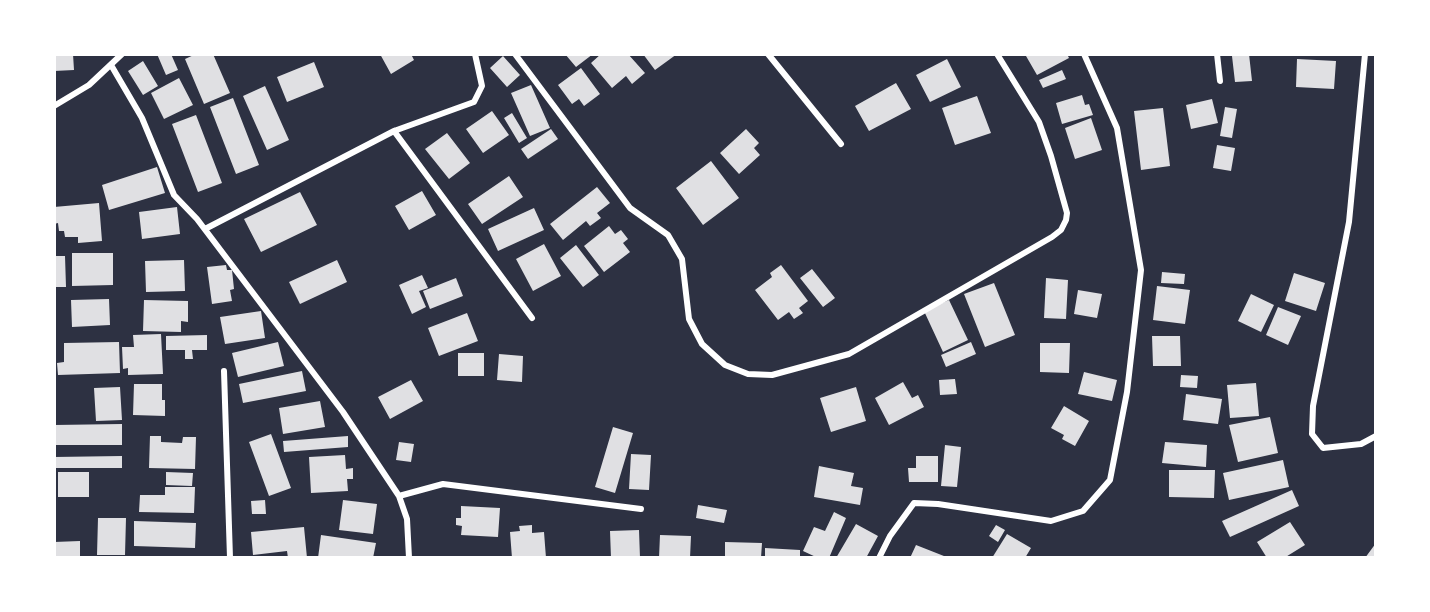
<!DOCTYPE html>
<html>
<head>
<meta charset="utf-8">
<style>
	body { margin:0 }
	#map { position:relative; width:1430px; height:612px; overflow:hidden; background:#2d3142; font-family:Arial,sans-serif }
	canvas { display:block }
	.frame { position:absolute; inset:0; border:56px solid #fff; pointer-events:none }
</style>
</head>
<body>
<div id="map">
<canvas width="1430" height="612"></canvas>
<div class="frame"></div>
</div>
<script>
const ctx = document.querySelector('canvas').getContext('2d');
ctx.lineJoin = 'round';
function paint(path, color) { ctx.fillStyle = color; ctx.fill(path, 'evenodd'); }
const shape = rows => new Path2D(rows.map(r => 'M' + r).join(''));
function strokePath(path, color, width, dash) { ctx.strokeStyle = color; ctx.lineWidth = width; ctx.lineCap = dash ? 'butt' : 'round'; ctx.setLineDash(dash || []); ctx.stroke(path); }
paint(shape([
	[54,54,73,54,74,70,54,71],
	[157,54,171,54,178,70,166,75],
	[196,54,213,54,230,93,204,104,185,59],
	[380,54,411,54,414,60,391,74],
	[565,54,593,54,576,67],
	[601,54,628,54,645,73,632,84,626,76,612,88,591,63],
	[643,54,677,54,655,70],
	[1031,54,1067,54,1069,58,1037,75,1026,56],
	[1249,54,1252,81,1235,82,1232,56],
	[503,56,520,75,507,87,490,68],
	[947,59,961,87,930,102,916,75],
	[1297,59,1336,61,1334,89,1296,87],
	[143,61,158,86,143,95,128,71],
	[314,62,324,87,287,102,277,77],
	[581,68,600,94,584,106,579,99,572,104,558,85],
	[1062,70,1066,79,1043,88,1039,80],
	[179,78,193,105,164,119,151,93],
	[896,83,911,109,869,131,855,106],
	[531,85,550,128,530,136,511,93],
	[265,86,289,140,267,150,243,96],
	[1082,95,1085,105,1089,104,1093,115,1062,124,1056,103],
	[977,96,991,133,955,145,942,108],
	[233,98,259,165,236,174,210,107],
	[1212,99,1218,123,1191,129,1186,105],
	[1225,107,1237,109,1232,138,1220,136],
	[1163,108,1170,166,1141,170,1134,111],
	[492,111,509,135,483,153,466,129],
	[512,113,527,138,519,143,504,118],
	[196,115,222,183,198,192,172,124],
	[1091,118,1102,150,1075,159,1065,128],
	[551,129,558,139,528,159,521,149],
	[746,129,759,143,754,148,760,155,739,174,720,153],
	[447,133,470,163,449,179,425,149],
	[1217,145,1235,148,1231,171,1213,168],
	[711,161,739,198,703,225,676,188],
	[157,167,165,193,109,210,102,185],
	[509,176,523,197,482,224,468,204],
	[597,187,610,203,597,213,601,218,590,226,586,221,563,240,550,224],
	[422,191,436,215,409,230,395,206],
	[300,192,317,225,261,252,244,219],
	[99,203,102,241,78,243,78,237,65,237,64,231,59,231,58,223,54,224,54,207],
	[177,207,180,234,142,239,139,212],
	[534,208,544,230,498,251,488,229],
	[609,226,615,234,621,230,628,239,623,243,630,252,604,272,584,246],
	[544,244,561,276,533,291,516,259],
	[576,245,599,275,583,287,560,258],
	[72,253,113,253,113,285,72,286],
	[54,256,65,256,66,287,54,287],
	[184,260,185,291,146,292,145,261],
	[337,260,347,282,300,304,289,282],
	[226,265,227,270,232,270,234,289,230,290,232,301,212,304,207,267],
	[781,265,808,301,799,308,803,313,794,319,789,312,778,320,755,290,772,277,770,273],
	[812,269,835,298,823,307,800,278],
	[1162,272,1185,274,1184,284,1161,283],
	[1294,273,1325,283,1316,311,1285,301],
	[422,275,428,288,419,291,426,307,412,314,399,285],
	[456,278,463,296,430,309,423,291],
	[1046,278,1068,280,1066,319,1044,318],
	[994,283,1015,335,985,347,964,294],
	[1157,286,1190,290,1185,324,1153,320],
	[1078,290,1102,294,1097,318,1074,314],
	[1251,294,1274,305,1261,332,1238,321],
	[109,299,110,325,72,327,71,300],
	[144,300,188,301,188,322,181,321,181,332,143,331],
	[949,300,968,340,943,352,924,311],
	[1278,307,1301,316,1288,345,1266,335],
	[261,311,265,338,225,344,220,317],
	[467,313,478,341,439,356,428,328],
	[161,334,163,374,128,375,128,368,123,369,122,347,134,347,133,335],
	[207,335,207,350,192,350,193,359,185,359,185,350,166,350,166,336],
	[1152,336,1180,336,1181,366,1153,366],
	[119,342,120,373,58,375,57,363,64,362,64,343],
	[278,342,284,366,238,377,232,353],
	[971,342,976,354,946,367,941,355],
	[1040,343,1070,343,1069,373,1040,372],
	[458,353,484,353,484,376,458,376],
	[499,354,523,356,522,382,497,380],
	[302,371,306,391,243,403,239,384],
	[1084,372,1117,380,1112,401,1078,394],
	[1181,375,1198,376,1197,388,1180,387],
	[955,379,957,394,940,395,939,380],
	[411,380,423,401,390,419,378,397],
	[903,382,912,398,918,395,924,407,889,425,875,398],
	[1256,383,1259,416,1230,418,1227,385],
	[134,384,162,384,162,400,165,400,165,416,133,415],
	[120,387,122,420,96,421,94,388],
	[856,387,866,421,831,432,820,398],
	[1186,394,1222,399,1218,424,1183,420],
	[320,401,325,427,283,434,279,408],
	[1064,406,1089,421,1075,446,1062,439,1064,435,1051,428],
	[1270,417,1278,453,1238,462,1229,425],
	[122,424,122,445,54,445,54,425],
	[613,427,633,433,615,493,595,487],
	[271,434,291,488,269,496,249,442],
	[150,436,161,436,161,442,182,443,183,437,196,437,195,469,149,468],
	[348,436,348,447,284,452,283,441],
	[399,442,414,444,411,462,396,460],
	[1165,442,1207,445,1206,467,1162,463],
	[945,445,961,447,957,487,941,486],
	[631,454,651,455,649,490,629,489],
	[345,455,346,469,353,468,353,479,347,479,348,491,311,493,309,457],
	[122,456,122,468,54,468,54,457],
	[916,456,938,456,938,482,909,482,908,468,916,468],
	[1283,460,1289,487,1229,500,1223,473],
	[819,466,854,473,851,486,863,488,860,505,814,497],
	[1169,470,1215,470,1214,498,1169,497],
	[58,472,89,472,89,497,58,497],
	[166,472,193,473,192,486,166,485],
	[165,487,195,487,194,513,139,512,140,495,165,495],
	[1292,490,1299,506,1230,537,1222,521],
	[265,500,266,514,252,514,251,501],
	[343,500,377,504,373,534,339,530],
	[698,505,727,510,724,523,696,518],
	[461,506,500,508,498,537,461,535,462,526,456,525,456,518,461,518],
	[834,512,846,518,829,558,818,558,803,551,814,527,825,531],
	[98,518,126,518,125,555,97,555],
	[134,521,196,523,195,548,134,546],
	[1290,522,1305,545,1284,558,1267,558,1257,542],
	[856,524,878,536,866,558,836,558],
	[532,525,532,533,544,532,546,558,512,558,510,532,520,531,519,526],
	[996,525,1005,530,998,542,989,536],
	[304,527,307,558,288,558,287,551,253,555,251,532],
	[639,530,640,558,611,558,610,531],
	[1007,534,1031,548,1025,558,992,558],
	[321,535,376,543,373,558,318,558],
	[660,535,691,536,690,558,659,558],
	[80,541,80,557,54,558,54,542],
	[725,542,762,543,761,558,725,558],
	[1376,543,1376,558,1365,558],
	[916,545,949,558,910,558],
	[765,548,800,550,800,558,765,558]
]), '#e0e0e3');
strokePath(shape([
	[515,54,630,208,668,235,682,259,689,319,702,344,725,365,748,374,772,375,849,354,1052,237,1061,230,1066,220,1067,213,1051,156,1039,122,997,54],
	[768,54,841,144],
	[1217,54,1220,81],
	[1365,54,1349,222,1313,406,1312,434,1323,448,1361,444,1376,436],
	[111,65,142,118,174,195,197,219,343,412,399,496,407,519,409,558],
	[54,106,89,85,122,54],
	[394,131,532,318],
	[205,229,394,131,474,102,482,86,475,54],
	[224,371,230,558],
	[399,496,443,484,641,509],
	[879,558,890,536,914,503,938,504,1051,521,1083,511,1110,480,1127,392,1141,270,1117,128,1084,54]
]), '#fff', 6);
</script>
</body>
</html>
